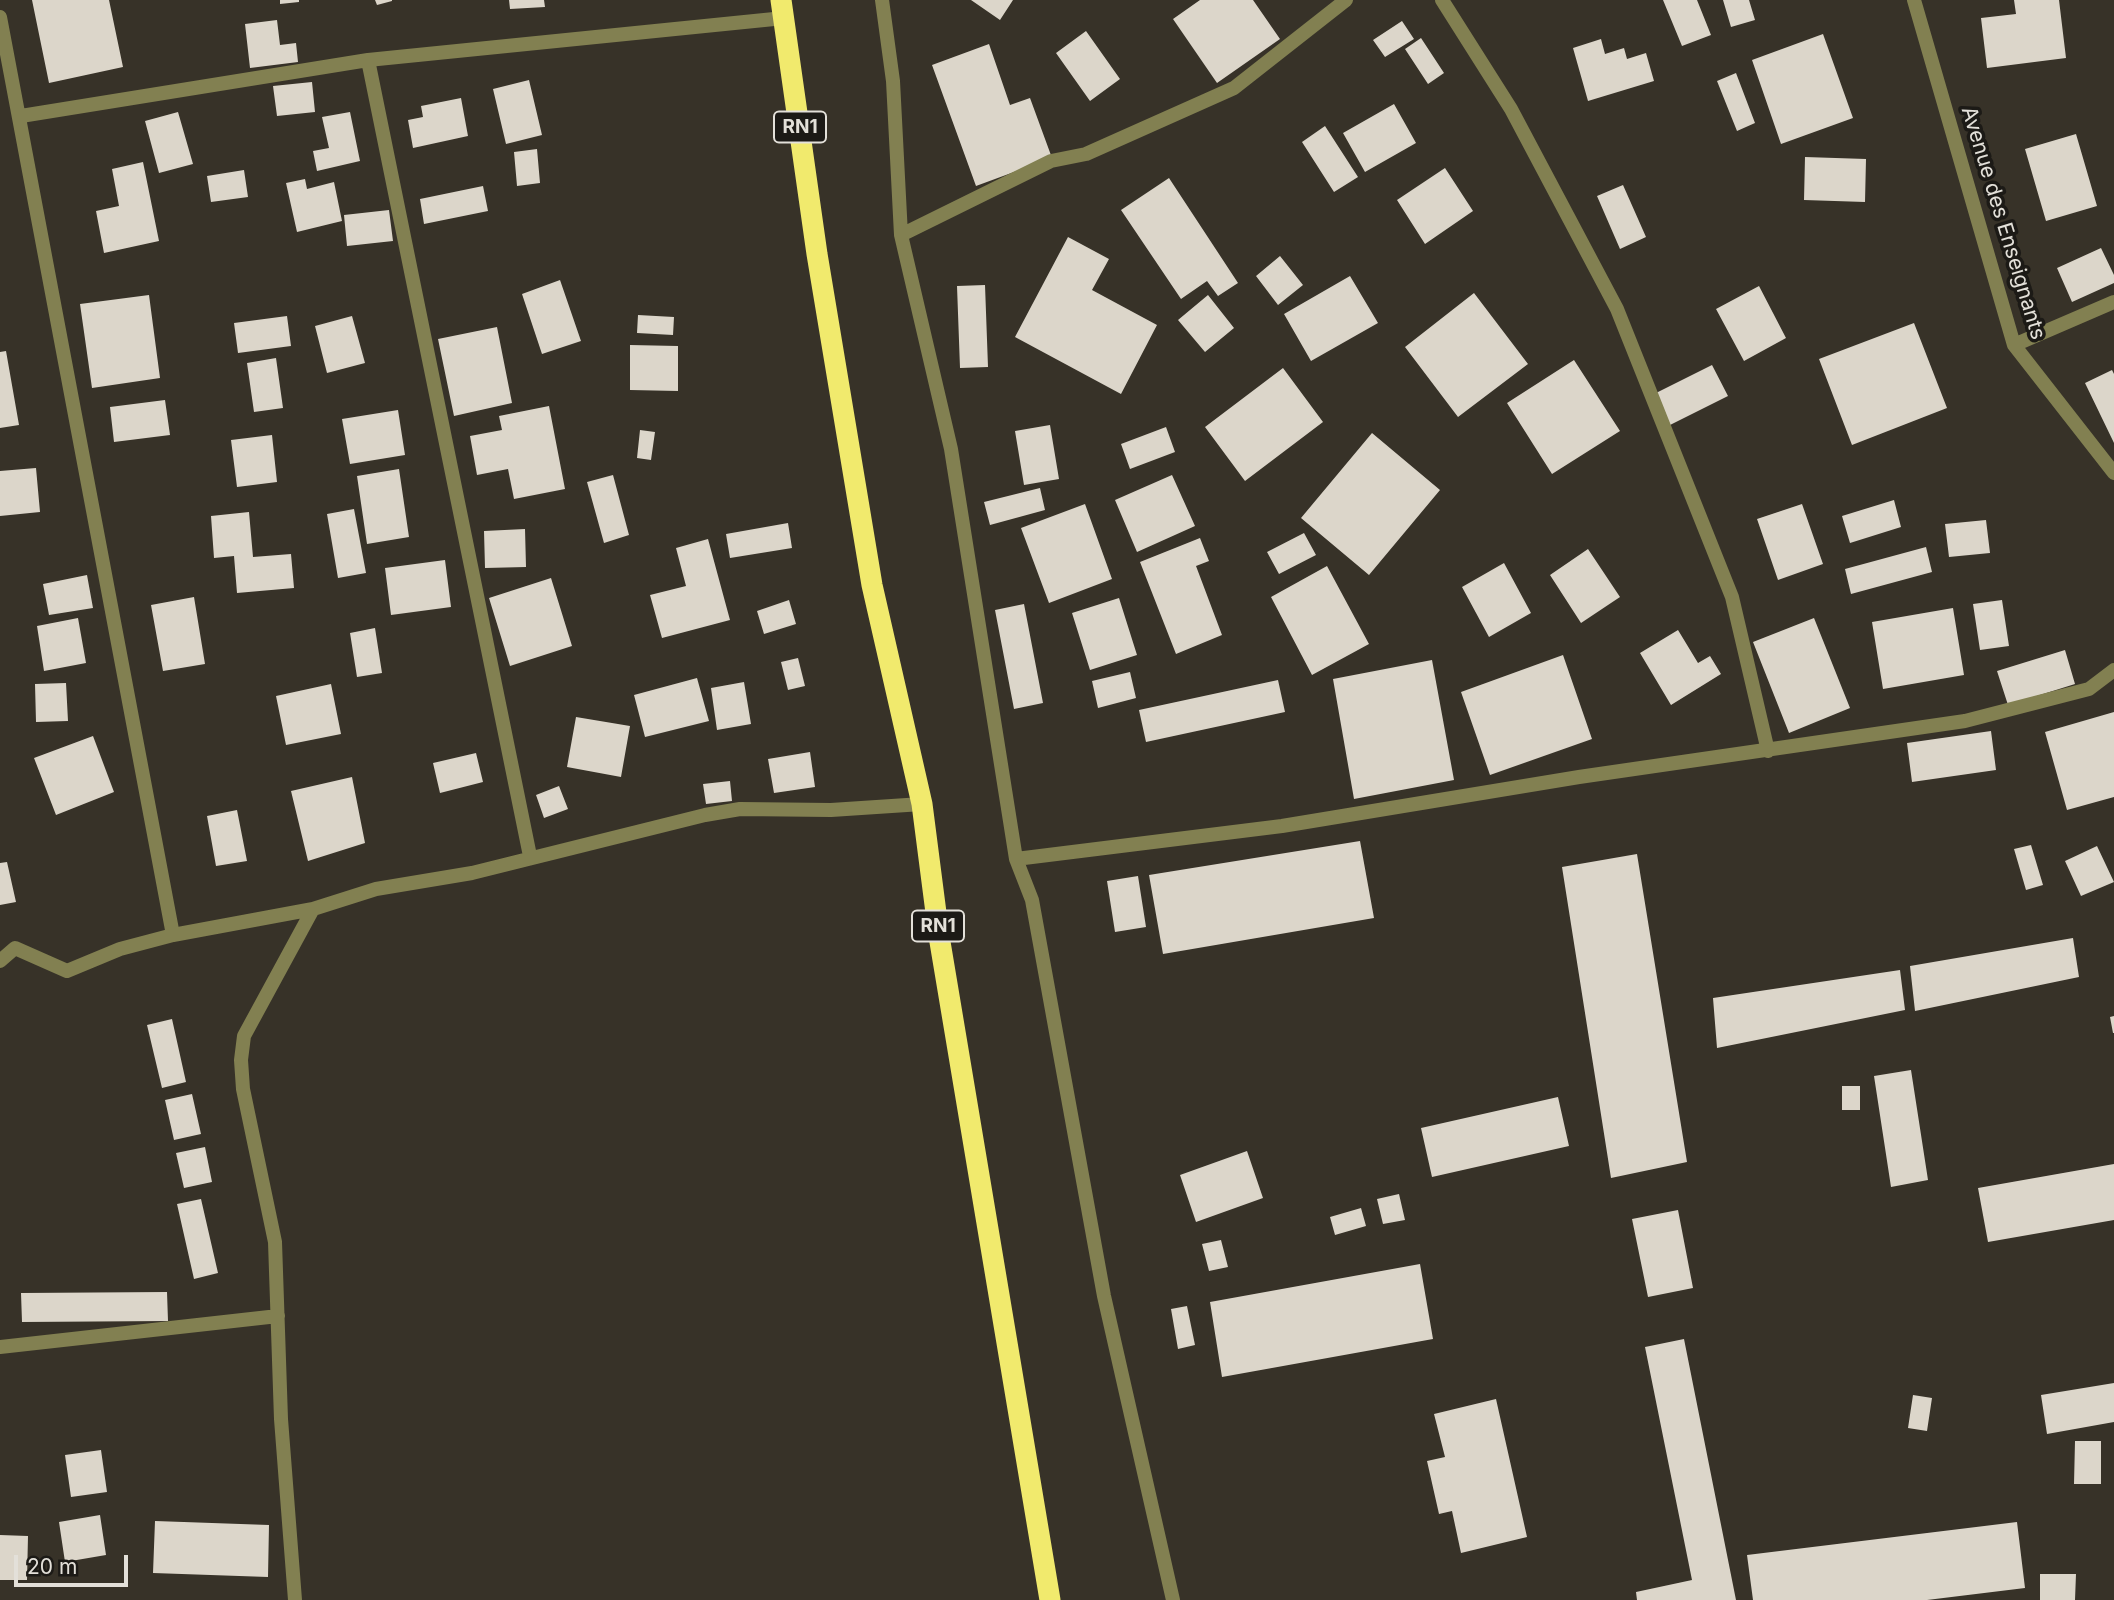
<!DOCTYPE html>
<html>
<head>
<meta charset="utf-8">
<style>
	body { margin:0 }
	#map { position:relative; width:2114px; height:1600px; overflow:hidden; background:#373228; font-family:Inter,sans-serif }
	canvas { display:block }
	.scale { position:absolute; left:14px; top:1555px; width:114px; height:32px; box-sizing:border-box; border:4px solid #e3e0d9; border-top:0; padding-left:9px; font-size:21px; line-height:24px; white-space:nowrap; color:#e3e0d9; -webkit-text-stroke:5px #1c1a16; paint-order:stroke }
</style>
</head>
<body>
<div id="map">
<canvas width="2114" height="1600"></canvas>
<div class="scale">20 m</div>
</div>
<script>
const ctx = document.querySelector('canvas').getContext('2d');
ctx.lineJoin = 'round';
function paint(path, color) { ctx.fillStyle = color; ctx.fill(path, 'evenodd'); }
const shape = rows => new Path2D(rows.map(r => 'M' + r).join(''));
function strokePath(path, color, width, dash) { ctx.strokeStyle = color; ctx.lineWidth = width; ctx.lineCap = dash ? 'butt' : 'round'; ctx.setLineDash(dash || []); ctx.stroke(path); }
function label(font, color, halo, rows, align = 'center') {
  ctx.font = font + ' Inter,sans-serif'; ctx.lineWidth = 7; ctx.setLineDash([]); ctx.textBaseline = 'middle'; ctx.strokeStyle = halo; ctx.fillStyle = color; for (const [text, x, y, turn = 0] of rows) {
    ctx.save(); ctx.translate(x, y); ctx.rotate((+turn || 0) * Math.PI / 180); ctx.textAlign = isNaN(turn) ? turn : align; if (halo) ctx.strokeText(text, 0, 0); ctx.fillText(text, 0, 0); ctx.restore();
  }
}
paint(shape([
	[32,0,109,0,123,67,49,83],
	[280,0,299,0,299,2,280,4],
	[375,0,392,0,392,1,377,5],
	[509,0,544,0,545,7,510,9],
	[971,0,1013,0,1000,20],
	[1200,0,1253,0,1280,39,1217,83,1173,19],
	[1663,0,1697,0,1711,35,1682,46],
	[1723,0,1749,0,1755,20,1731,27],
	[2014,0,2059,0,2066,58,1987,68,1981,18,2016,14],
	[277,20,280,45,296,43,298,62,250,68,245,24],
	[1402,21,1414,39,1385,57,1373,40],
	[1086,31,1120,79,1090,101,1056,53],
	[1823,34,1853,118,1781,144,1752,60],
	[1421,38,1444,73,1428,84,1405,49],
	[1601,39,1605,54,1624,48,1627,59,1646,53,1654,81,1588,101,1573,48],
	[989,44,1010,105,1030,98,1052,158,976,186,932,65],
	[1736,73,1755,123,1737,131,1717,81],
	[529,80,542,135,506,144,493,89],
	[312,82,315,112,277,116,273,86],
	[461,98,468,136,413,148,408,120,423,117,421,106],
	[1394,104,1416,143,1365,172,1343,133],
	[178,112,193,164,159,173,145,121],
	[350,112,360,161,317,171,313,151,329,148,322,117],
	[1325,126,1358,177,1334,192,1302,142],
	[2076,134,2097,206,2046,221,2025,149],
	[537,149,540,183,517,186,514,152],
	[1805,157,1866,159,1865,202,1804,200],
	[143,162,159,241,104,253,96,211,119,206,112,169],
	[1445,168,1473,211,1425,244,1397,200],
	[244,170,248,197,211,202,207,176],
	[1169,178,1238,283,1218,296,1207,281,1181,299,1121,210],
	[305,179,307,189,334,182,342,221,297,232,286,183],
	[1623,185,1646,237,1620,249,1597,196],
	[483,186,488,211,424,224,420,199],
	[389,210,393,241,347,246,344,215],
	[1068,237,1109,259,1092,290,1157,325,1121,394,1015,337],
	[2101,248,2114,275,2114,283,2072,302,2057,268],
	[1280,256,1303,285,1278,305,1256,276],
	[1350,276,1378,323,1311,361,1284,314],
	[560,280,581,341,542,354,522,294],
	[985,285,988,367,960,368,957,286],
	[1759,286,1786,338,1744,361,1716,309],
	[1474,293,1528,364,1458,417,1405,347],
	[149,295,160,378,92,388,80,304],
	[1208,295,1234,328,1205,352,1178,320],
	[638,315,674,317,673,335,637,333],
	[287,316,291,346,238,353,234,323],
	[352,316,365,363,327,373,315,326],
	[1914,323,1947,408,1852,445,1819,359],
	[497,327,512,403,454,416,438,339],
	[630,345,678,346,678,391,630,390],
	[6,351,19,425,0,428,0,352],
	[276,358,283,408,254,412,247,363],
	[1574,360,1620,431,1552,474,1507,403],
	[1712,365,1728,396,1670,425,1656,393],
	[1283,368,1323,422,1245,481,1205,427],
	[2112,370,2114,374,2114,443,2085,383],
	[165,400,170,435,114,442,110,407],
	[549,406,565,489,514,499,508,469,477,475,470,436,502,430,499,416],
	[398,410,405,455,350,464,342,419],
	[1050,425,1059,479,1024,485,1015,431],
	[1166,427,1175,452,1130,469,1121,444],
	[640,430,655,432,651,460,637,458],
	[1372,433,1440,490,1369,575,1301,518],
	[272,435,277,482,237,487,231,440],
	[36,468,40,512,0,516,0,471],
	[399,469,409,537,367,544,357,476],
	[613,475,629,535,604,543,587,482],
	[1172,475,1195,526,1137,552,1115,500],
	[1040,488,1045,510,990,525,984,502],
	[1894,500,1901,527,1850,543,1842,516],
	[1085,504,1112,579,1049,603,1021,528],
	[1802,504,1823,564,1778,580,1757,519],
	[354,509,366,573,338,578,327,514],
	[249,512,253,557,291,554,294,588,237,593,234,556,214,558,211,516],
	[1986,520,1990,553,1949,557,1945,524],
	[788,523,792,548,730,558,726,534],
	[525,529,526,567,485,568,484,531],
	[1304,533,1316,555,1279,574,1267,552],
	[1200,538,1209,561,1196,566,1222,635,1176,654,1140,562],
	[708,539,730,620,662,638,650,595,686,586,676,548],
	[1926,547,1932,572,1851,594,1845,569],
	[1588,549,1620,597,1581,623,1550,575],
	[445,560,451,607,391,615,385,568],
	[1504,563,1531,613,1489,637,1462,587],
	[1327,566,1369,644,1312,675,1271,597],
	[87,575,93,608,49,615,43,584],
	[551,578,572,646,510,666,489,598],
	[194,597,205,664,163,671,151,605],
	[1119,598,1137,655,1090,670,1072,613],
	[789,600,796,624,764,634,757,611],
	[2002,600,2009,646,1980,650,1973,604],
	[1024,604,1043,703,1014,709,995,610],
	[1953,608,1964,675,1883,689,1872,622],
	[78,618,86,663,44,671,37,626],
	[1814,618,1850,708,1789,733,1753,642],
	[375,628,382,673,357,677,350,633],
	[1678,630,1698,663,1710,656,1721,674,1671,705,1640,653],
	[2065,650,2075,684,2008,705,1997,671],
	[1563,655,1592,739,1490,775,1461,692],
	[798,658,805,686,788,690,781,662],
	[1432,660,1454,780,1354,799,1333,679],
	[1130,672,1136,698,1098,708,1092,681],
	[697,678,709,721,645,737,634,695],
	[1278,680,1285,712,1146,742,1139,710],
	[744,682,751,724,717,730,711,688],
	[66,683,68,721,36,722,35,684],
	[331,684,341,734,286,745,276,696],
	[2114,712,2114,797,2067,810,2045,732],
	[576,717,630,726,621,777,567,767],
	[1991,731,1996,770,1912,782,1907,743],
	[93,736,114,792,56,815,34,758],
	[810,752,815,787,774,793,768,759],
	[476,753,483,782,440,793,433,763],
	[352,777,365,843,308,861,291,791],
	[730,781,732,801,706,804,703,784],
	[559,786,568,809,544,818,536,795],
	[237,810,247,861,216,866,207,816],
	[1360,841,1374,918,1163,954,1149,875],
	[2031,845,2043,885,2026,890,2014,849],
	[2097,846,2114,882,2081,896,2065,861],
	[1637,854,1687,1162,1611,1178,1562,867],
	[7,862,16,902,0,905,0,863],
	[1138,876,1146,927,1115,932,1107,881],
	[2073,938,2079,977,1915,1011,1910,966],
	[1900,970,1905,1010,1717,1048,1713,998],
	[2114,1016,2114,1033,2113,1033,2110,1017],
	[172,1019,186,1082,162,1088,147,1025],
	[1911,1070,1928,1180,1891,1187,1874,1076],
	[1842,1086,1860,1086,1860,1110,1842,1110],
	[192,1094,201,1134,174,1140,165,1100],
	[1558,1097,1569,1146,1432,1177,1421,1128],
	[205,1147,212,1182,184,1188,176,1153],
	[1247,1151,1263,1198,1196,1222,1180,1175],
	[2114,1164,2114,1220,1988,1242,1978,1188],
	[1399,1194,1405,1220,1383,1224,1377,1199],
	[201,1199,218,1273,194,1279,177,1204],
	[1361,1208,1366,1226,1335,1235,1330,1217],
	[1678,1210,1693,1288,1648,1297,1632,1219],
	[1221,1240,1228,1267,1209,1271,1202,1244],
	[1420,1264,1433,1339,1222,1377,1210,1302],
	[167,1292,168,1321,22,1322,21,1293],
	[1187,1306,1195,1345,1178,1349,1171,1309],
	[1684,1339,1736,1600,1637,1600,1636,1592,1692,1580,1645,1347],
	[2114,1383,2114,1422,2047,1434,2041,1395],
	[1913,1395,1932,1398,1927,1431,1908,1428],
	[1496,1399,1527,1537,1461,1553,1452,1511,1439,1514,1427,1461,1445,1457,1434,1414],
	[2075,1441,2101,1441,2101,1484,2074,1484],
	[101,1450,107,1492,71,1497,65,1455],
	[100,1515,106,1555,65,1562,59,1522],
	[155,1521,269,1525,268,1577,153,1573],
	[2017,1522,2025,1588,1927,1600,1753,1600,1747,1555],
	[0,1535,28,1536,27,1580,0,1580],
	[2040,1574,2076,1574,2075,1600,2040,1600]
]), '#dcd6ca');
strokePath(shape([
	[882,0,893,81,901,235,951,449,1016,859,1032,900,1104,1296,1173,1600],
	[1442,0,1511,109,1617,309,1732,597,1768,751],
	[1914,0,2014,345,2114,473],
	[0,17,173,935],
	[368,60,530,856],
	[21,116,368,60,784,18],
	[901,235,1051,161,1086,154,1234,88,1346,0],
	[2014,345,2114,302],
	[1016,859,1282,826,1579,777,1965,721,2089,689,2114,670],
	[0,961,15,948,67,971,120,949,173,935,313,909,376,889,472,873,705,815,740,809,831,810,922,804],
	[0,1347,278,1316],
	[295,1600,281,1419,275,1242,243,1089,241,1060,244,1036,313,909]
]), '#828051', 14);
strokePath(shape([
	[781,0,817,254,872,585,922,804,939,936,1050,1600]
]), '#f1ea6d', 21);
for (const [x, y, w] of [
	[800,127,52],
	[938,926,52]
]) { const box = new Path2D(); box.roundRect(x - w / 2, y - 15.5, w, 31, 5); ctx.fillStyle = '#1c1a16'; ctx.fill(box); strokePath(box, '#e3e0d9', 2); }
label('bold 19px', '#e3e0d9', null, [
	["RN1",800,127],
	["RN1",938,926]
]);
label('21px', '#e3e0d9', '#1c1a16', [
	["Avenue des Enseignants",2003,223,73]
]);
</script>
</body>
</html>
